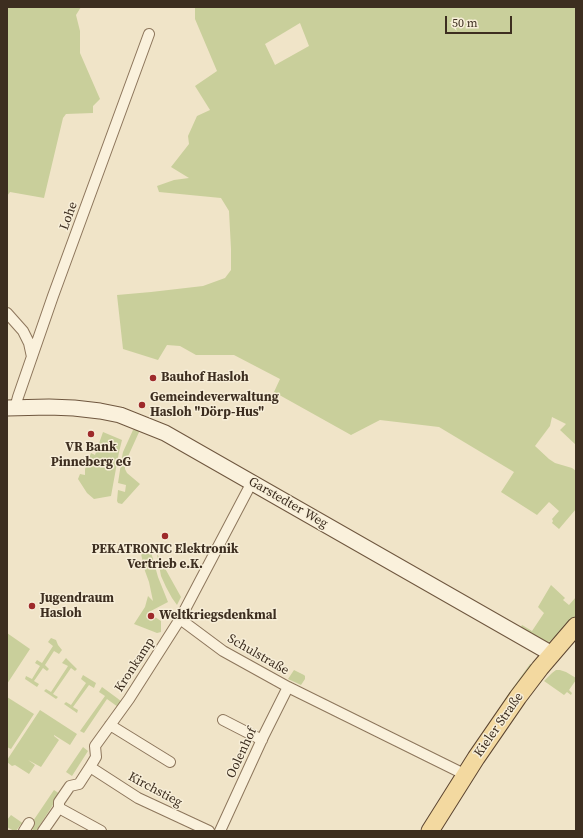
<!DOCTYPE html>
<html>
<head>
<meta charset="utf-8">
<style>
	body { margin:0 }
	#map { position:relative; width:583px; height:838px; overflow:hidden; background:#f0e4c8; font-family:"Source Serif 4",serif }
	canvas { display:block }
	.frame { position:absolute; inset:0; border:8px solid #3d2e20; pointer-events:none }
	.scale { position:absolute; left:445px; top:16px; width:67px; height:18px; box-sizing:border-box; border:2px solid #3d2e20; border-top:0; padding-left:5px; font-size:12px; line-height:14px; white-space:nowrap; color:#3d2e20; -webkit-text-stroke:3px #f7eed8; paint-order:stroke }
</style>
</head>
<body>
<div id="map">
<canvas width="583" height="838"></canvas>
<div class="frame"></div>
<div class="scale">50 m</div>
</div>
<script>
const ctx = document.querySelector('canvas').getContext('2d');
ctx.lineJoin = 'round';
function paint(path, color) { ctx.fillStyle = color; ctx.fill(path, 'evenodd'); }
const shape = rows => new Path2D(rows.map(r => 'M' + r).join(''));
function strokePath(path, color, width, dash) { ctx.strokeStyle = color; ctx.lineWidth = width; ctx.lineCap = dash ? 'butt' : 'round'; ctx.setLineDash(dash || []); ctx.stroke(path); }
function label(font, color, halo, rows, align = 'center') {
  ctx.font = font + ' "Source Serif 4",serif'; ctx.lineWidth = 3; ctx.setLineDash([]); ctx.textBaseline = 'middle'; ctx.strokeStyle = halo; ctx.fillStyle = color; for (const [text, x, y, turn = 0] of rows) {
    ctx.save(); ctx.translate(x, y); ctx.rotate((+turn || 0) * Math.PI / 180); ctx.textAlign = isNaN(turn) ? turn : align; if (halo) ctx.strokeText(text, 0, 0); ctx.fillText(text, 0, 0); ctx.restore();
  }
}
paint(shape([
	[7,7,81,7,76,15,80,31,80,53,100,99,93,106,93,113,66,114,63,118,44,198,10,192,7,196],
	[195,7,576,7,576,445,560,430,566,424,552,417,550,426,535,446,549,459,555,463,572,468,576,471,576,509,559,529,552,523,553,521,552,519,559,511,549,502,537,515,501,492,514,472,439,427,380,420,351,435,274,392,280,379,234,355,196,355,180,346,167,345,158,360,123,349,117,295,151,292,203,286,225,278,231,270,231,249,229,211,221,198,159,192,157,186,174,180,189,178,171,167,189,144,188,136,197,116,210,110,195,86,217,71,195,19],
	[300,23,309,46,275,65,265,44],
	[138,428,140,430,125,463,125,469,127,473,140,484,122,504,118,503,117,501,118,490,125,492,126,485,118,483,122,457,123,452,133,430],
	[103,432,122,440,119,452,111,496,94,499,87,493,78,479,80,474,85,475,85,469,91,453,95,455],
	[151,552,158,577,168,602,147,613,147,615,150,620,153,620,155,617,161,621,161,632,157,633,134,624,145,607,148,596,153,601,149,582,145,571,141,554],
	[157,554,181,597,177,605,172,598,166,587,161,576],
	[551,585,565,598,563,600,569,605,576,597,576,615,554,638,549,642,543,642,520,629,522,625,532,631,544,613,538,607],
	[7,633,30,649,7,684],
	[51,638,56,640,58,645,62,650,59,654,54,651,45,665,49,669,47,671,43,668,34,681,39,684,37,687,25,679,26,676,32,679,40,666,35,663,37,660,42,663,53,646,48,642],
	[66,658,77,669,75,671,71,668,53,694,58,697,56,699,44,691,46,689,51,692,68,666,62,663],
	[530,664,532,664,482,736,507,696],
	[294,670,304,675,305,676,305,679,301,685,288,679],
	[556,670,560,670,566,672,576,678,576,680,569,690,572,693,571,695,567,692,564,695,544,681,552,673],
	[83,675,96,683,94,688,89,685,73,707,78,710,77,713,64,704,66,702,71,705,86,683,81,679],
	[102,687,117,698,122,702,118,707,107,699,84,733,80,731,105,696,99,692],
	[7,697,34,714,11,749,7,747],
	[40,710,77,734,70,745,54,735,54,736,59,740,41,767,28,760,35,765,29,774,15,765,12,766,7,762,7,760],
	[83,747,88,751,72,776,66,772],
	[54,790,60,794,36,831,35,831,29,827],
	[11,815,24,824,24,825,21,824,16,831,14,831,7,827,7,820]
]), '#c9cf9b');
const minor = shape([
	[7,313,23,331,29,343,32,357],
	[15,408,18,397,53,296,149,34],
	[180,619,223,651,288,687,466,775],
	[223,720,262,740],
	[110,725,170,762],
	[90,767,138,798,209,831],
	[59,808,101,831],
	[24,831,29,823],
	[43,831,59,808,59,802,70,786,79,784,90,767,96,757,95,746,129,699,180,619,252,482],
	[220,831,264,735,288,687]
]);
const secondary = shape([
	[7,408,49,407,74,408,100,411,120,415,165,433,552,654]
]);
const primary = shape([
	[430,831,476,758,518,697,540,668,576,626]
]);
strokePath(minor, '#8d765c', 12);
strokePath(secondary, '#6f573f', 17);
strokePath(primary, '#5b4430', 19);
strokePath(minor, '#faf1dc', 10);
strokePath(secondary, '#faf1dc', 15);
strokePath(primary, '#f3d9a0', 17);
for (const [x, y, r, color] of [
	[153,378,4,"#9e2a2b"],
	[142,405,4,"#9e2a2b"],
	[91,434,4,"#9e2a2b"],
	[165,536,4,"#9e2a2b"],
	[32,606,4,"#9e2a2b"],
	[151,616,4,"#9e2a2b"]
]) { const dot = new Path2D(); dot.arc(x, y, r, 0, 2 * Math.PI); ctx.fillStyle = color; ctx.fill(dot); strokePath(dot, '#f7eed8', 1.5); }
label('13px', '#3d2e20', '#f7eed8', [
	["Lohe",69,216,-70],
	["Garstedter Weg",288,503,30],
	["Schulstraße",258,655,30],
	["Kronkamp",135,665,-57],
	["Kieler Straße",499,725,-55],
	["Oolenhof",242,753,-65],
	["Kirchstieg",155,790,28]
]);
label('bold 13px', '#3d2e20', '#f7eed8', [
	["Bauhof Hasloh",161,378],
	["Gemeindeverwaltung",150,398],
	["Hasloh \"Dörp-Hus\"",150,413],
	["VR Bank",91,448,"center"],
	["Pinneberg eG",91,463,"center"],
	["PEKATRONIC Elektronik",165,550,"center"],
	["Vertrieb e.K.",165,565,"center"],
	["Jugendraum",40,599],
	["Hasloh",40,614],
	["Weltkriegsdenkmal",159,616]
], 'left');
</script>
</body>
</html>
